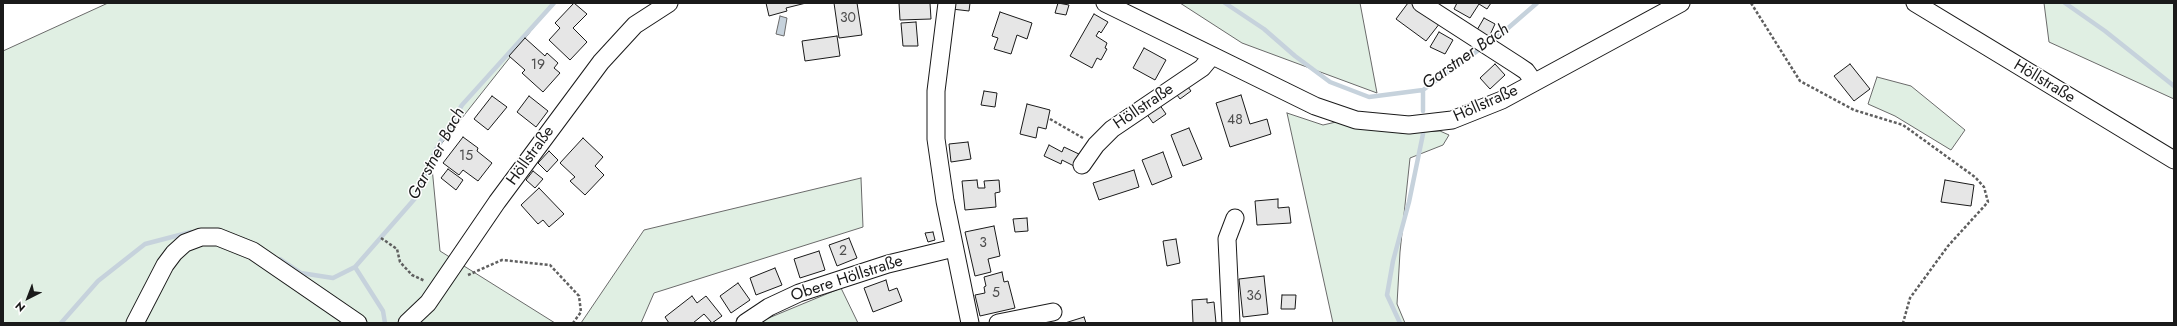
<!DOCTYPE html>
<html>
<head>
<meta charset="utf-8">
<style>
	body { margin:0 }
	#map { position:relative; width:2177px; height:326px; overflow:hidden; background:#fff; font-family:Jost,sans-serif }
	canvas { display:block }
	.frame { position:absolute; inset:0; border:4px solid #1a1a1a; pointer-events:none }
	.north { position:absolute; left:8px; top:278px; width:40px; height:40px; -webkit-text-stroke:3px #fff; paint-order:stroke; rotate:222deg; font-size:11px; font-weight:700; line-height:16px; text-align:center; color:#1a1a1a }
	.north::after { content:''; display:block; margin:auto; width:14px; height:18px; background:#1a1a1a; clip-path:polygon(50% 0,100% 100%,50% 72%,0 100%) }
</style>
</head>
<body>
<div id="map">
<canvas width="2177" height="326"></canvas>
<div class="frame"></div>
<div class="north">N</div>
</div>
<script>
const ctx = document.querySelector('canvas').getContext('2d');
ctx.lineJoin = 'round';
function paint(path, color) { ctx.fillStyle = color; ctx.fill(path, 'evenodd'); }
const shape = rows => new Path2D(rows.map(r => 'M' + r).join(''));
function strokePath(path, color, width, dash) { ctx.strokeStyle = color; ctx.lineWidth = width; ctx.lineCap = dash ? 'butt' : 'round'; ctx.setLineDash(dash || []); ctx.stroke(path); }
function label(font, color, halo, rows, align = 'center') {
  ctx.font = font + ' Jost,sans-serif'; ctx.lineWidth = 3; ctx.setLineDash([]); ctx.textBaseline = 'middle'; ctx.strokeStyle = halo; ctx.fillStyle = color; for (const [text, x, y, turn = 0] of rows) {
    ctx.save(); ctx.translate(x, y); ctx.rotate((+turn || 0) * Math.PI / 180); ctx.textAlign = isNaN(turn) ? turn : align; if (halo) ctx.strokeText(text, 0, 0); ctx.fillText(text, 0, 0); ctx.restore();
  }
}
const green = shape([
	[108,3,553,3,431,157,440,251,555,323,3,323,3,51,108,3],
	[1180,3,1360,3,1377,93,1242,43,1180,3],
	[2044,3,2174,3,2174,99,2049,42,2044,3],
	[1877,77,1911,86,1965,130,1951,150,1895,116,1868,104,1877,77],
	[1287,113,1323,125,1336,122,1402,133,1440,131,1449,135,1443,145,1410,158,1400,252,1397,304,1405,323,1333,323,1287,113],
	[861,178,863,227,654,293,641,323,581,323,644,230,861,178],
	[841,288,858,323,758,323,759,322,841,288]
]);
paint(green, '#e0efe3');
strokePath(green, '#6a6a6a', 1);
const water = shape([
	[780,16,787,18,784,36,776,34,780,16]
]);
paint(water, '#c6d2dc');
strokePath(water, '#6a6a6a', 1);
strokePath(shape([
	[1225,3,1264,29,1295,56,1330,82,1369,97,1423,90,1483,47],
	[2065,3,2105,31,2174,86],
	[1489,43,1507,29,1537,3],
	[1423,111,1423,90],
	[280,259,301,273,333,278,355,267,418,195,435,151,462,105,554,3],
	[355,267,383,311,385,323],
	[61,323,98,281,145,244,191,232],
	[1400,323,1387,295,1393,261,1409,202,1423,134]
]), '#c6d2dc', 4.5);
const building = shape([
	[574,3,587,14,573,28,587,42,570,60,549,40,560,28,555,23,574,3],
	[766,3,806,3,786,8,787,11,769,16,766,3],
	[834,3,857,3,862,35,839,38,834,3],
	[899,3,930,3,931,19,900,20,899,3],
	[952,3,970,3,969,11,952,9,952,3],
	[1058,3,1069,5,1066,15,1055,13,1058,3],
	[1408,3,1411,3,1440,23,1426,41,1396,19,1408,3],
	[1457,3,1491,3,1487,9,1479,4,1470,18,1454,9,1457,3],
	[1000,12,1032,23,1027,39,1017,35,1011,54,994,49,998,38,992,36,1000,12],
	[1094,14,1108,22,1101,33,1099,31,1096,36,1107,43,1105,48,1107,49,1101,60,1097,58,1092,68,1070,56,1094,14],
	[1484,18,1495,24,1489,37,1477,30,1484,18],
	[916,22,918,46,903,46,901,23,916,22],
	[1439,32,1453,40,1445,54,1430,47,1439,32],
	[837,36,840,56,805,61,802,41,837,36],
	[525,38,545,56,547,53,558,63,554,68,560,73,543,92,522,73,525,70,509,56,525,38],
	[1144,48,1166,60,1155,80,1133,68,1144,48],
	[1495,64,1505,75,1490,89,1480,78,1495,64],
	[1850,64,1870,89,1854,101,1834,76,1850,64],
	[1185,83,1191,91,1180,99,1174,91,1185,83],
	[984,91,997,93,995,107,981,105,984,91],
	[1241,95,1250,124,1267,119,1271,134,1230,147,1216,103,1241,95],
	[492,96,507,107,488,130,474,119,492,96],
	[529,96,548,111,536,127,517,112,529,96],
	[1157,101,1166,114,1153,123,1144,110,1157,101],
	[1027,104,1050,110,1046,129,1038,127,1036,138,1020,134,1027,104],
	[1189,128,1202,159,1183,166,1171,135,1189,128],
	[463,137,478,148,477,151,492,163,478,181,463,170,459,175,443,163,463,137],
	[583,138,603,157,595,166,604,175,585,195,570,181,575,177,560,163,583,138],
	[968,142,971,159,951,162,949,144,968,142],
	[1049,145,1062,152,1064,147,1081,155,1076,167,1062,160,1061,164,1044,156,1049,145],
	[549,151,558,160,547,172,538,163,549,151],
	[1163,152,1172,177,1152,185,1142,160,1163,152],
	[448,169,463,180,456,190,441,178,448,169],
	[1134,170,1139,187,1099,200,1093,183,1134,170],
	[533,171,543,179,535,188,526,180,533,171],
	[977,180,978,188,985,188,984,181,999,180,1000,192,995,193,996,207,965,210,962,181,977,180],
	[1945,180,1974,185,1971,206,1941,202,1945,180],
	[539,188,564,214,549,227,543,220,538,224,521,205,539,188],
	[1278,199,1278,208,1289,207,1291,223,1257,225,1255,201,1278,199],
	[1027,218,1028,231,1015,232,1013,219,1027,218],
	[994,226,1000,256,988,259,991,272,975,276,965,232,994,226],
	[933,232,935,240,928,242,925,233,933,232],
	[849,238,857,258,837,266,829,245,849,238],
	[1176,239,1180,263,1167,266,1163,241,1176,239],
	[819,251,825,270,800,278,794,259,819,251],
	[775,268,782,285,756,295,750,278,775,268],
	[1002,272,1004,282,1008,281,1015,308,980,316,975,295,985,293,984,287,986,286,984,277,1002,272],
	[1264,276,1268,314,1243,317,1239,279,1264,276],
	[886,280,889,291,897,288,902,301,873,312,864,288,886,280],
	[738,283,750,300,731,313,720,296,738,283],
	[1282,295,1296,295,1295,309,1281,309,1282,295],
	[692,296,697,303,706,296,722,316,712,323,704,314,693,323,669,323,665,317,692,296],
	[1207,299,1207,303,1214,302,1216,323,1193,323,1192,300,1207,299],
	[1084,317,1086,323,1065,323,1084,317]
]);
paint(building, '#e6e6e6');
strokePath(building, '#1a1a1a', 1);
const minor = shape([
	[947,3,936,91,936,139,945,201,970,323],
	[1105,3,1315,106,1356,120,1409,125,1452,120,1502,100,1681,3],
	[1421,3,1517,65,1526,71,1534,82],
	[1915,3,2174,160],
	[1082,165,1096,145,1112,129,1202,68,1212,56],
	[135,323,165,265,174,253,185,243,201,237,218,237,253,251,358,323],
	[407,323,428,303,497,202,601,62,635,25,669,3],
	[745,323,769,307,799,293,888,264,954,248],
	[998,323,1053,312],
	[1231,323,1227,239,1235,218]
]);
strokePath(minor, '#1a1a1a', 19);
strokePath(shape([
	[1751,3,1800,81,1854,110,1903,125,1975,177,1984,187,1988,202,1948,246,1910,298,1903,323],
	[1050,119,1083,138],
	[381,238,397,249,400,262,412,275,425,281],
	[468,275,502,260,550,265,579,296,581,312,573,323]
]), '#5f5f5f', 2.5, [3, 2]);
strokePath(minor, '#fff', 17);
label('14px', '#4d4d4d', null, [
	["30",848,19],
	["19",538,66],
	["48",1235,121],
	["15",466,157],
	["3",983,244],
	["2",843,252],
	["5",996,294],
	["36",1254,297]
]);
label('16px', '#1a1a1a', '#fff', [
	["Höllstraße",2044,82,31],
	["Höllstraße",1486,104,-24],
	["Höllstraße",1144,107,-34],
	["Höllstraße",531,156,-54],
	["Obere Höllstraße",847,279,-18]
]);
label('italic 17px', '#1a1a1a', '#fff', [
	["Garstner Bach",1466,57,-35],
	["Garstner Bach",437,154,-62]
]);
</script>
</body>
</html>
